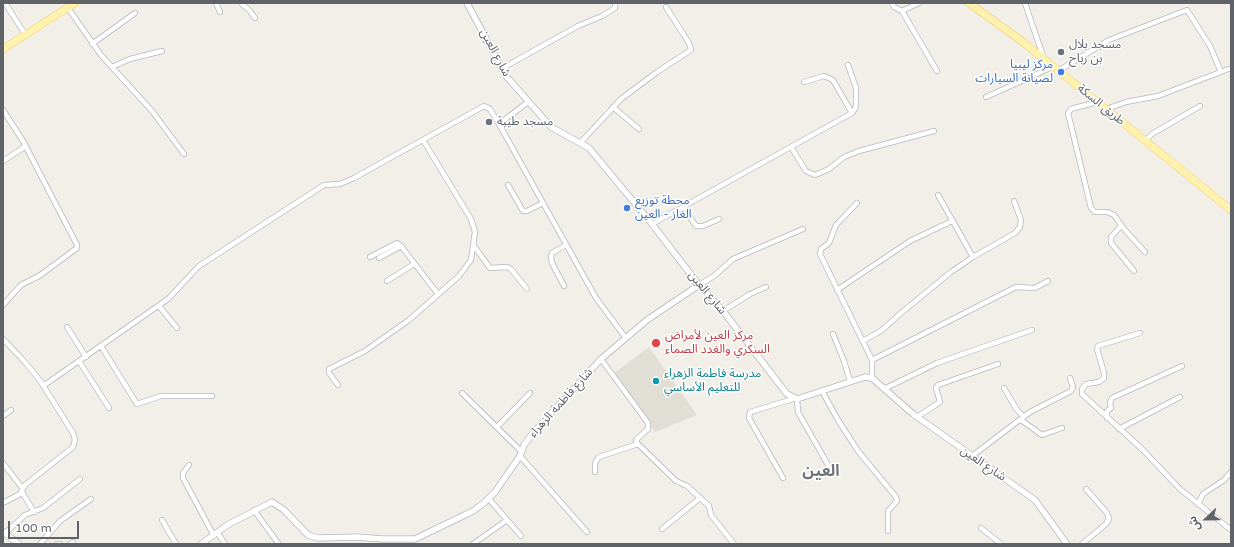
<!DOCTYPE html>
<html>
<head>
<meta charset="utf-8">
<style>
	body { margin:0 }
	#map { position:relative; width:1234px; height:547px; overflow:hidden; background:#f1efe8; font-family:"Varela Round","Noto Sans Arabic",sans-serif }
	canvas { display:block }
	.frame { position:absolute; inset:0; border:4px solid #5f6368; pointer-events:none }
	.north { position:absolute; left:1186px; top:499px; width:40px; height:40px; -webkit-text-stroke:3px #fff; paint-order:stroke; rotate:248deg; font-size:11px; font-weight:700; line-height:16px; text-align:center; color:#5f6368 }
	.north::after { content:''; display:block; margin:auto; width:14px; height:18px; background:#5f6368; clip-path:polygon(50% 0,100% 100%,50% 72%,0 100%) }
	.scale { position:absolute; left:8px; top:521px; width:71px; height:18px; box-sizing:border-box; border:2px solid #5f6368; border-top:0; padding-left:5px; font-size:12px; line-height:14px; white-space:nowrap; color:#5f6368; -webkit-text-stroke:3px #fff; paint-order:stroke }
</style>
</head>
<body>
<div id="map">
<canvas width="1234" height="547"></canvas>
<div class="frame"></div>
<div class="north">ش</div>
<div class="scale">100 m</div>
</div>
<script>
const ctx = document.querySelector('canvas').getContext('2d');
ctx.lineJoin = 'round';
function paint(path, color) { ctx.fillStyle = color; ctx.fill(path, 'evenodd'); }
const shape = rows => new Path2D(rows.map(r => 'M' + r).join(''));
function strokePath(path, color, width, dash) { ctx.strokeStyle = color; ctx.lineWidth = width; ctx.lineCap = dash ? 'butt' : 'round'; ctx.setLineDash(dash || []); ctx.stroke(path); }
function label(font, color, halo, rows, align = 'center') {
  ctx.font = font + ' "Varela Round","Noto Sans Arabic",sans-serif'; ctx.lineWidth = 3; ctx.setLineDash([]); ctx.textBaseline = 'middle'; ctx.strokeStyle = halo; ctx.fillStyle = color; for (const [text, x, y, turn = 0] of rows) {
    ctx.save(); ctx.translate(x, y); ctx.rotate((+turn || 0) * Math.PI / 180); ctx.textAlign = isNaN(turn) ? turn : align; if (halo) ctx.strokeText(text, 0, 0); ctx.fillText(text, 0, 0); ctx.restore();
  }
}
paint(shape([
	[649,347,697,415,655,432,614,373]
]), '#e1ded6');
const minor = shape([
	[5,3,23,31],
	[216,3,220,12],
	[241,3,250,11,255,18],
	[892,3,894,7,902,11,919,3],
	[1025,3,1044,59],
	[68,8,101,55,152,111,184,154],
	[902,11,937,71],
	[92,44,135,13],
	[112,67,130,59,162,51],
	[501,69,578,26,602,16,615,8,615,3],
	[1058,71,1109,40,1187,10,1210,46,1221,72],
	[804,82,824,76,833,80,852,113],
	[986,97,1052,67],
	[1097,102,1071,109,1068,113,1091,208,1095,212,1107,212,1114,215,1124,229,1145,252],
	[613,107,639,129],
	[1106,109,1126,102,1158,96,1231,68],
	[3,110,23,141,77,245,77,248,39,276,21,285,3,305],
	[499,124,528,102],
	[1145,141,1152,134,1200,106],
	[581,142,621,99,657,72,691,50,689,43,666,7],
	[791,147,806,171,815,175,829,169,844,157,859,151,934,131],
	[3,161,26,146],
	[508,185,523,211,527,211,543,203],
	[938,195,973,257],
	[857,203,836,225,829,243,821,249,820,254,872,360,872,378],
	[683,207,696,226,703,226,719,219],
	[652,224,852,113,856,107,856,88,848,65],
	[1121,226,1111,237,1111,243,1134,271],
	[474,246,490,268,507,267,511,269,527,289],
	[370,257,397,243,401,246],
	[379,258,401,246,438,294],
	[387,281,414,264],
	[699,285,714,276,733,259,803,229],
	[564,286,552,263,551,257,552,253,566,245],
	[837,290,910,241,952,221],
	[159,306,177,328],
	[723,311,750,294,766,287],
	[67,327,86,357],
	[1140,333,1098,346,1097,349,1104,373,1104,378,1099,382,1086,384,1082,389,1082,394,1142,449,1180,489,1231,530],
	[833,334,844,361,850,381],
	[3,339,25,362,41,382,73,433,75,440,73,447,25,485,20,494,3,503],
	[863,341,882,330,901,313,951,272,973,257,1015,233,1020,227,1021,220,1014,201],
	[101,346,137,404,161,396,212,396],
	[601,359,648,423,648,429,636,440,637,443,676,481,687,486,709,506,711,515,734,544],
	[872,360,1016,287,1035,288,1048,281],
	[79,361,109,408],
	[338,385,329,373,329,369,365,351,409,320,459,276,471,260,475,232,471,219,423,140],
	[43,386,168,299,199,266,324,185,340,184,354,178,484,106,490,109,499,124,596,298,625,337],
	[1004,388,1017,410,1024,417],
	[884,389,937,363,1032,330],
	[822,391,838,420,858,451,896,497,897,501,888,511,888,531],
	[462,393,522,452],
	[797,399,798,412,828,465],
	[3,416,11,410],
	[917,417,940,402,936,388,938,385,998,364],
	[1107,418,1107,411,1111,408,1110,403,1112,398,1182,366],
	[1021,420,1042,435,1062,428],
	[497,427,530,393],
	[1119,429,1180,397],
	[520,456,587,532],
	[972,456,1030,412,1071,391,1073,387,1070,378],
	[3,463,23,489],
	[189,465,183,473,183,478,213,534],
	[595,472,595,463,599,457,638,444],
	[783,478,749,418,750,412,793,399],
	[22,492,34,512],
	[489,499,521,536],
	[1198,504,1203,494,1224,480,1231,472],
	[254,510,278,543],
	[162,520,176,544],
	[981,528,1001,544],
	[662,529,700,498],
	[217,532,225,544],
	[5,533,25,515,43,508,80,479],
	[40,544,60,521,91,499],
	[57,544,60,544],
	[70,544,73,542],
	[473,544,507,520],
	[1082,544,1106,524,1109,519,1107,513,1086,489]
]);
const tertiary = shape([
	[467,3,506,76,551,127,589,148,652,224,699,285,723,311,787,394,797,399,865,377,872,378,913,414,1035,500,1067,544],
	[3,532,19,544],
	[201,544,229,524,272,502,284,510,308,535,318,538,357,537,382,539,415,539,473,511,484,503,495,492,520,456,524,445,533,433,601,359,647,320,699,285]
]);
const primary = shape([
	[969,3,1023,42,1231,210],
	[3,49,75,3]
]);
strokePath(minor, '#b5b8bc', 6);
strokePath(tertiary, '#b5b8bc', 7);
strokePath(primary, '#f2c960', 8);
strokePath(minor, '#fff', 4.5);
strokePath(tertiary, '#fff', 5.5);
strokePath(primary, '#fff2af', 7);
for (const [x, y, r, color] of [
	[1061,52,4,"#6b7280"],
	[1061,72,4,"#3f7fe0"],
	[489,122,4,"#6b7280"],
	[627,208,4,"#3f7fe0"],
	[656,343,5,"#e0444e"],
	[656,381,4,"#0f9aa8"]
]) { const dot = new Path2D(); dot.arc(x, y, r, 0, 2 * Math.PI); ctx.fillStyle = color; ctx.fill(dot); strokePath(dot, '#fff', 1.5); }
label('12px', '#5b616d', '#fff', [
	["مسجد بلال",1069,45],
	["بن رباح",1069,59],
	["مسجد طيبة",497,122]
], 'left');
label('12px', '#5f6368', '#fff', [
	["شارع العين",495,53,62],
	["طريق السكة",1101,105,39],
	["شارع العين",707,293,50],
	["شارع فاطمة الزهراء",561,403,-48],
	["شارع العين",983,464,34]
]);
label('12px', '#366cbe', '#fff', [
	["مركز ليبيا",1053,65],
	["لصيانة السيارات",1053,79],
	["محطة توزيع",635,201,"left"],
	["الغاز - العين",635,215,"left"]
], 'right');
label('12px', '#be3a42', '#fff', [
	["مركز العين لأمراض",665,336],
	["السكري والغدد الصماء",665,350]
], 'left');
label('12px', '#0d838f', '#fff', [
	["مدرسة فاطمة الزهراء",664,374],
	["للتعليم الأساسي",664,388]
], 'left');
label('bold 16px', '#70757a', '#fff', [
	["العين",821,472]
]);
</script>
</body>
</html>
